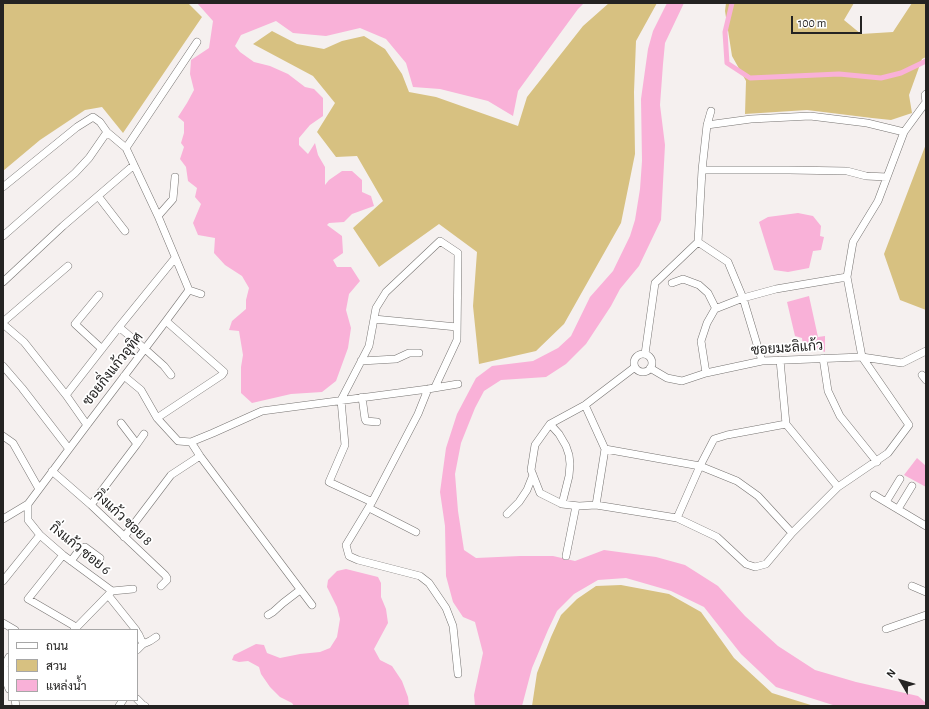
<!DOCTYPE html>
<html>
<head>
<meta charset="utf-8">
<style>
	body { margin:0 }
	#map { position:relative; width:929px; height:709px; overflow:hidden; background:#f5f0ef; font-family:"Alegreya Sans",Sarabun,sans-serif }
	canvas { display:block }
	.frame { position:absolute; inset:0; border:4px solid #242322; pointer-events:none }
	.legend { position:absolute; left:8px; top:629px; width:130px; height:72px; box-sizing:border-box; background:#fff; border:1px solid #a7a7a7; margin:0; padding:5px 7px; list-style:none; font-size:12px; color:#242322 }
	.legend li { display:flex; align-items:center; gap:8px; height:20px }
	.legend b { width:20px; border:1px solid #a7a7a7 }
	.north { position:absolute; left:881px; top:661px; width:40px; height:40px; -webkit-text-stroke:3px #fff; paint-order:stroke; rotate:308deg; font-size:11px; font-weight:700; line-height:16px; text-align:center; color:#242322 }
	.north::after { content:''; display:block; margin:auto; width:14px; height:18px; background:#242322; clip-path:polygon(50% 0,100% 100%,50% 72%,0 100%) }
	.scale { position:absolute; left:791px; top:16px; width:71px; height:18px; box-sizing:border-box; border:2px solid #242322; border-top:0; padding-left:5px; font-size:12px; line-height:14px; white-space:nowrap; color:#242322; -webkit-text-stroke:3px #fff; paint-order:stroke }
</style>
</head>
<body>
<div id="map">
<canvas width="929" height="709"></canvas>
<div class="frame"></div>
<ul class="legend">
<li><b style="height:5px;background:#fff"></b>ถนน</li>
<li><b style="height:11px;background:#d7c181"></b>สวน</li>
<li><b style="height:11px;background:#f9b1d8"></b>แหล่งน้ำ</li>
</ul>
<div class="north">N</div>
<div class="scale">100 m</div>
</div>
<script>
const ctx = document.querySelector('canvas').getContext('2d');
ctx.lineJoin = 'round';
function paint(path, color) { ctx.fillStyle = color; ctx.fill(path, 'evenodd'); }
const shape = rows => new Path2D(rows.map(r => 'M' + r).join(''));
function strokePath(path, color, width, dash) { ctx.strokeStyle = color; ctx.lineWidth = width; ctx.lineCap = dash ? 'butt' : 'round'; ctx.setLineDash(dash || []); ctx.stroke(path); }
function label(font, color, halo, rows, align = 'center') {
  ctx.font = font + ' "Alegreya Sans",Sarabun,sans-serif'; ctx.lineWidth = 3.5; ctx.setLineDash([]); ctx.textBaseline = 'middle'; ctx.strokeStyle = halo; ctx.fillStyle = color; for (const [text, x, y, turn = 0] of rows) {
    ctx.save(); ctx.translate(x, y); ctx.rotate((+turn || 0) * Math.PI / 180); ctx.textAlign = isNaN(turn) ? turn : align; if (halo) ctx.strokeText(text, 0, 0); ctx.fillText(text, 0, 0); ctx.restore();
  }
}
paint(shape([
	[3,3,188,3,202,17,123,133,102,107,85,110,40,140,3,171],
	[609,3,657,3,636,41,634,92,635,154,621,223,564,324,536,351,479,364,473,306,477,252,439,224,379,267,353,228,383,201,357,156,336,157,317,132,335,103,313,76,253,44,272,31,297,44,324,49,342,41,364,36,385,49,402,74,409,92,436,97,518,126,527,97,583,26],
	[726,3,854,3,844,20,861,34,893,32,912,3,926,3,926,57,922,59,909,95,912,113,891,120,872,118,807,110,745,114,746,81,732,56,725,11],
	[926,144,926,310,900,300,884,254],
	[621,585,669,594,701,612,734,658,772,693,814,706,532,706,537,673,551,637,561,615,577,599,596,586]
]), '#d7c181');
paint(shape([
	[197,3,584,3,578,9,518,91,513,116,488,101,440,89,413,87,406,63,386,39,360,28,326,36,293,33,276,21,241,35,235,46,240,52,254,62,270,66,288,74,305,87,314,89,323,98,323,116,310,125,299,138,299,145,308,154,315,143,318,155,325,167,325,185,329,180,342,171,352,171,362,180,362,192,371,196,374,206,352,214,344,222,329,223,327,225,342,236,343,253,333,260,337,267,351,267,360,281,349,294,346,310,351,328,348,348,336,381,322,392,291,394,252,403,241,393,241,367,243,355,239,331,229,330,232,321,246,309,246,300,249,288,242,276,225,265,214,253,215,238,198,235,193,223,201,204,195,197,197,188,188,181,186,167,180,159,184,147,181,143,184,133,184,122,178,117,187,103,194,90,190,74,191,60,209,48,213,21],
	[667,3,684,3,665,43,663,64,660,105,665,145,661,220,639,266,620,289,611,306,586,344,566,364,546,377,501,380,484,391,475,408,461,443,455,474,458,511,464,550,476,558,520,556,553,556,575,561,604,550,656,557,685,565,718,586,745,616,778,646,815,670,856,682,918,696,926,703,926,706,836,706,776,687,741,654,704,607,671,591,626,578,598,580,574,594,557,611,548,630,532,668,522,706,475,706,474,695,483,653,475,622,463,617,453,602,446,576,445,526,440,492,446,448,457,414,476,378,492,366,533,361,558,348,571,336,590,297,613,271,630,236,635,220,640,189,642,161,641,99,648,49,653,31],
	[798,213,813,216,821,226,820,236,824,237,821,250,813,251,809,268,788,272,774,270,759,222,768,217],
	[809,296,818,337,825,336,825,352,813,347,803,346,802,338,795,336,787,302],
	[917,458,926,466,926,487,904,475],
	[346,569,378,577,381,583,381,597,386,609,388,623,374,649,380,660,392,666,402,681,408,697,409,706,294,706,292,703,280,697,270,687,261,674,259,667,248,661,239,662,232,660,234,655,256,644,264,645,267,653,280,658,300,654,320,652,330,648,337,637,340,619,337,607,327,587,328,580,337,571]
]), '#f9b1d8');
strokePath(shape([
	[732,3,725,32,727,63,750,78,839,74,881,78,901,73,926,61]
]), '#f9b1d8', 5);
const minor = shape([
	[707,125,751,119,810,116,867,123,904,132],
	[126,148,197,42],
	[702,170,789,170,847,171,866,176,887,177],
	[3,187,77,127,93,117,100,122,107,132],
	[98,196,125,231],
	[3,236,75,173,89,158,107,132,126,148,158,216],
	[698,242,728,262,743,298,762,361],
	[3,282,63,226,134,165],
	[672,283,683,279,699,285,708,293,716,309],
	[189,290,201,294],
	[99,295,75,324,102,349],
	[374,319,457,327],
	[3,322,68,266],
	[3,324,24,342,66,395,87,425],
	[119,327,145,349],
	[145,349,164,366,171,375],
	[645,354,655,283,698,242,702,170,707,125,711,111],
	'634 363a9 9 0 1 1 18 0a9 9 0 1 1-18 0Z',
	[823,358,828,391,840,416,877,462],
	[780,360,786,424,838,487],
	[361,361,396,359,409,353,419,353],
	[3,366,22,388,69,449],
	[635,367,585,405,550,424,535,445,531,470,540,493,562,504,579,506,596,505,677,518,717,537,746,564,755,567,766,564,792,533,838,487,888,453,909,425,862,357,847,277,853,242,878,201,904,132,926,102,925,95,926,94],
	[650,368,667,378,682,381,706,373,762,361,862,357,902,363,926,351],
	[706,373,701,341,707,323,715,309,743,298,776,289,847,277],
	[922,375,926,380],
	[124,376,141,390,157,418,178,441,191,442,213,433,262,411,428,389,458,384],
	[428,389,418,414,372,502,346,545,349,556,358,560,420,576,429,583,446,608,453,626,458,674],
	[66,395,119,327,175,258],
	[362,397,365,419,366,421,377,422],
	[585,405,605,449,700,466,737,481,758,496,792,533],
	[157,418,222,375,224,372,166,321],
	[121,423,137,444,144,434],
	[550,424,559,434,566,446,569,455,570,464,569,476,562,504],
	[3,436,13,443,39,489],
	[191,442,200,456,312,605],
	[52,471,91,505,165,575,167,578,167,580,161,586],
	[874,495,926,526],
	[372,502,329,482,345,445,341,400,369,346,376,308,386,292,440,241,458,253,457,340,435,387],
	[886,502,900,479],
	[28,504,28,520,40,535,63,555,112,591],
	[91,505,137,444],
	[596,505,605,449],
	[369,508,416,532],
	[898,509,912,486],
	[507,514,519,502,527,490,533,475],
	[677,518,700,466,714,439,727,435,786,424],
	[3,519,28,504,69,449,87,425,166,321,189,290,158,216,173,199,175,177],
	[124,537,171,475,200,456],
	[63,555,28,599,76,627],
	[566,556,576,506],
	[71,561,80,549,85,547,100,558],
	[3,581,40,535],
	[912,586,926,592],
	[112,591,133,589],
	[108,595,136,630],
	[268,615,273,612,283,603,300,590],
	[3,623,15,630],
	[886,629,926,615],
	[74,630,112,591],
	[137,632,139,635,143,644],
	[137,650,143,644,150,641,156,637],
	[3,668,9,657],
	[7,670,7,684,9,689],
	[137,699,143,705,145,706],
	[15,700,16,706],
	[119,706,123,700]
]);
strokePath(minor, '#777472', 8);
strokePath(minor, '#fff', 7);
label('14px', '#242322', '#fff', [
	["ซอยมะลิแก้ว",787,348,-4],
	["ซอยกิ่งแก้วอุทิศ",113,369,-52],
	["กิ่งแก้ว ซอย 8",123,518,43],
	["กิ่งแก้ว ซอย 6",80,549,39]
]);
</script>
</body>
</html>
